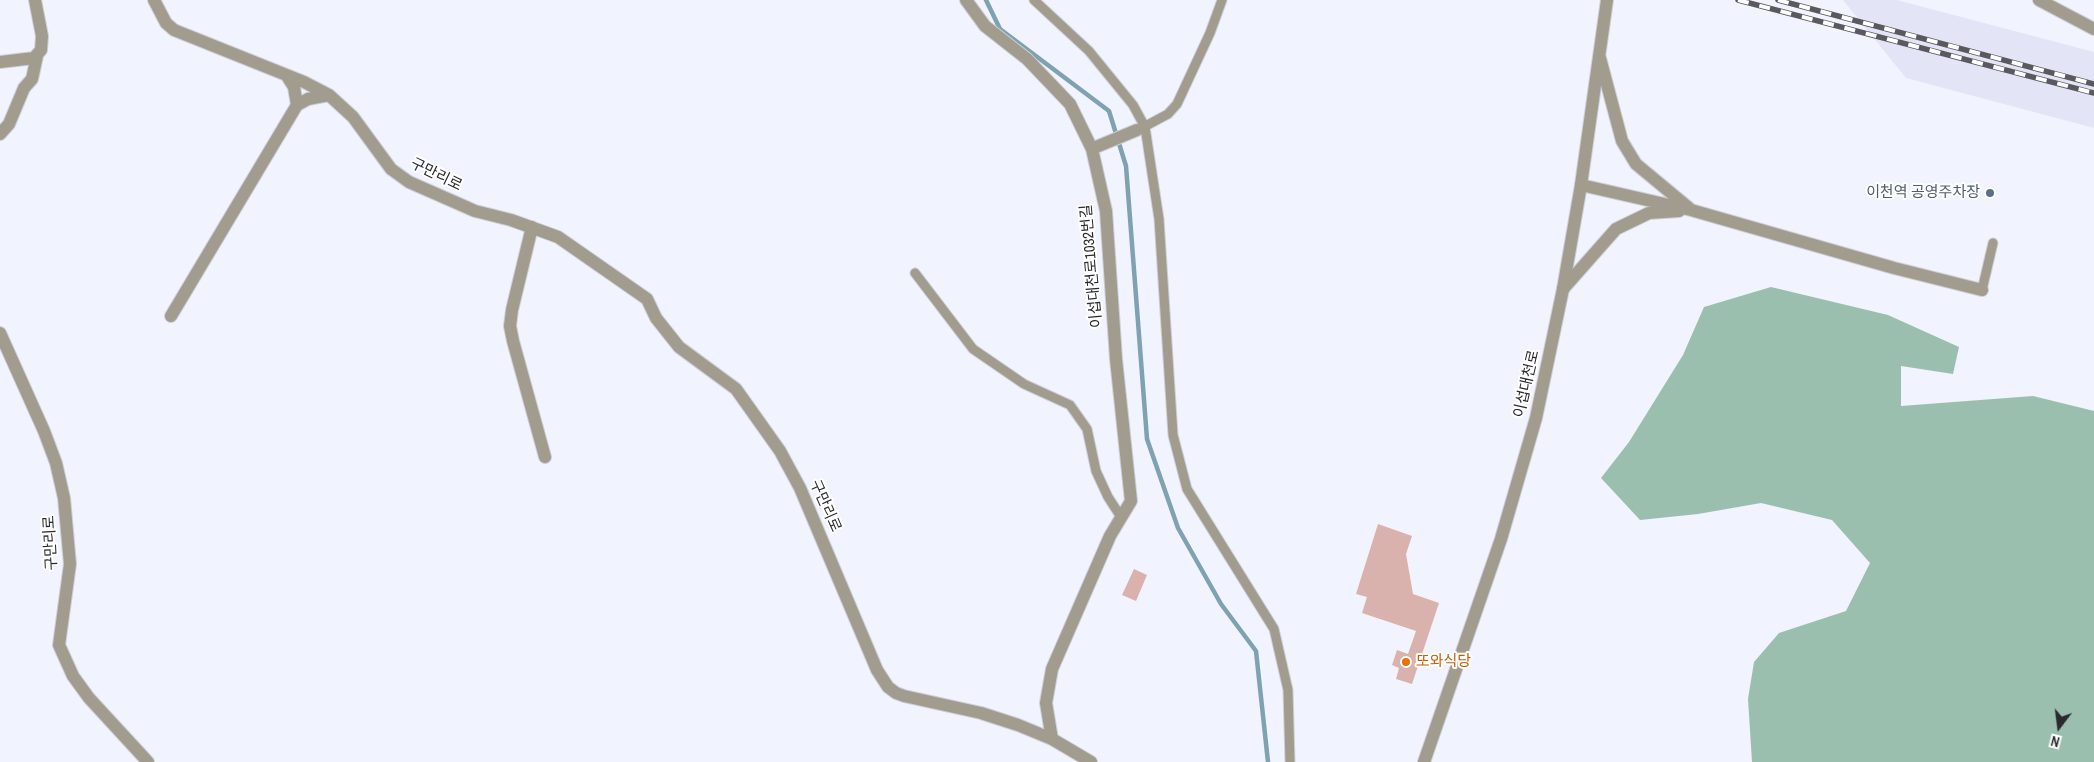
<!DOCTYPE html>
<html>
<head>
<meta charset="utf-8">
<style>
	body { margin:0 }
	#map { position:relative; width:2094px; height:762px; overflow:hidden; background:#f1f3fe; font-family:"Archivo Narrow",sans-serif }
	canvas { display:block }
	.north { position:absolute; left:2034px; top:702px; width:50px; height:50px; -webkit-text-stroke:4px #fff; paint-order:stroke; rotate:195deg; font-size:14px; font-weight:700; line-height:20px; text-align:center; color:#2a2a2e }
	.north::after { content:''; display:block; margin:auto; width:18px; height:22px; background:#2a2a2e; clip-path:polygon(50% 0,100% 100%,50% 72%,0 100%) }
</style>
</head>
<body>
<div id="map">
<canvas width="2094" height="762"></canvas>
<div class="north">N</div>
</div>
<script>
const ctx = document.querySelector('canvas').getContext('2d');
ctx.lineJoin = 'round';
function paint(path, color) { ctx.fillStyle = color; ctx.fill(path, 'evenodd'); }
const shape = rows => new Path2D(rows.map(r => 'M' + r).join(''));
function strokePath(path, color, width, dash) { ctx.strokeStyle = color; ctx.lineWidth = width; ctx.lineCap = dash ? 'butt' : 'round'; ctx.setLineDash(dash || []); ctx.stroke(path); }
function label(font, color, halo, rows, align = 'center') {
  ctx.font = font + ' "Archivo Narrow","Noto Sans KR",sans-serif'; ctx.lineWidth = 4; ctx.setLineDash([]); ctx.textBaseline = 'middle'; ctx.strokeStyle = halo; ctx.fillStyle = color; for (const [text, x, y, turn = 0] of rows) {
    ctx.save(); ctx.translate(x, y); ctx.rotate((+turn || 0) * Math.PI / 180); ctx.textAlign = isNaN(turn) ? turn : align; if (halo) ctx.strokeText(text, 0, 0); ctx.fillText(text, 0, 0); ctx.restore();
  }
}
paint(shape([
	[1843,0,1897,0,2094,52,2094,128,1906,78]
]), '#e3e5f7');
paint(shape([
	[1771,287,1888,315,1959,347,1953,374,1901,366,1901,406,2033,396,2094,411,2094,762,1752,762,1748,699,1754,662,1779,633,1846,611,1870,563,1832,520,1761,503,1698,514,1640,520,1601,478,1629,442,1683,355,1704,307]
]), '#9bbfae');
strokePath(shape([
	[986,0,1000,29,1109,111,1126,166,1147,439,1178,528,1221,604,1256,651,1268,762]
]), '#7ea2b2', 4.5);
paint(shape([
	[1378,524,1412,536,1406,554,1413,594,1439,603,1412,684,1396,679,1399,668,1392,665,1397,650,1408,654,1416,631,1362,613,1367,597,1356,594],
	[1134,569,1147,575,1136,601,1122,595]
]), '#d9b2ad');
const service = shape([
	[1034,0,1089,51,1133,105,1145,127,1159,219,1173,435,1187,489,1274,629,1288,690,1290,762],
	[1140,129,1168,114,1177,104,1210,33,1222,0],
	[915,273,973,349,1024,384,1070,405,1087,429,1096,471,1108,497,1121,517],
	[1982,290,1993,243]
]);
const minor = shape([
	[154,0,166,23,174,30,304,82,329,95,353,117,391,169,409,182,475,211,511,220,558,237,647,299,656,318,679,347,736,389,780,451,800,488,877,670,888,687,896,693,904,696,981,713,1018,725,1052,739,1091,762],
	[966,0,985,26,1027,59,1070,104,1092,149,1106,211,1116,359,1131,501,1110,536,1052,669,1046,703,1052,739],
	[2039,0,2094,29],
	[1600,58,1622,141,1636,164,1689,208],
	[0,62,34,58,41,50,42,36,35,0],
	[287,76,294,87,297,105],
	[0,134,9,124,24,88,32,79,37,56],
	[1096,147,1137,130],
	[1581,185,1691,210,1894,268,1982,290],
	[532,227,512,310,510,326,513,341,545,457],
	[1563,289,1616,229,1649,213,1679,211],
	[171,316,297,105,308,99,329,95],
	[0,333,44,431,56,463,64,498,70,564,59,645,73,676,89,698,148,762]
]);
const tertiary = shape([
	[1424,762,1501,539,1536,418,1563,289,1581,185,1607,0]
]);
strokePath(service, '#cdcfd9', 11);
strokePath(minor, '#cdcfd9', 14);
strokePath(tertiary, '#cdcfd9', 14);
strokePath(service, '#a29c8e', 9);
strokePath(minor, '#a29c8e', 12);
strokePath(tertiary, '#a29c8e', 12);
const rail = shape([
	[1738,0,2094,93],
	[1778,0,2094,84]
]);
strokePath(rail, '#595a5f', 5.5);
strokePath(rail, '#fff', 4, [11]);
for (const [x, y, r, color] of [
	[1990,193,5,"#5c6f8a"],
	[1406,662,5,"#e8710a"]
]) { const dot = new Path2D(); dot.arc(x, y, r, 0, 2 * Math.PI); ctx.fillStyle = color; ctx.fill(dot); strokePath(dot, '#fff', 2); }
label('15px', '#2a2a2e', '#fff', [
	["구만리로",436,175,26],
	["이섭대천로1032번길",1092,266,-95],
	["이섭대천로",1527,384,-77],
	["구만리로",825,506,66],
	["구만리로",51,543,-93]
]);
label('15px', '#4e5e75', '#fff', [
	["이천역 공영주차장",1980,193]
], 'right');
label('15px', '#c56008', '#fff', [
	["또와식당",1416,662]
], 'left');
</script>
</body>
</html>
